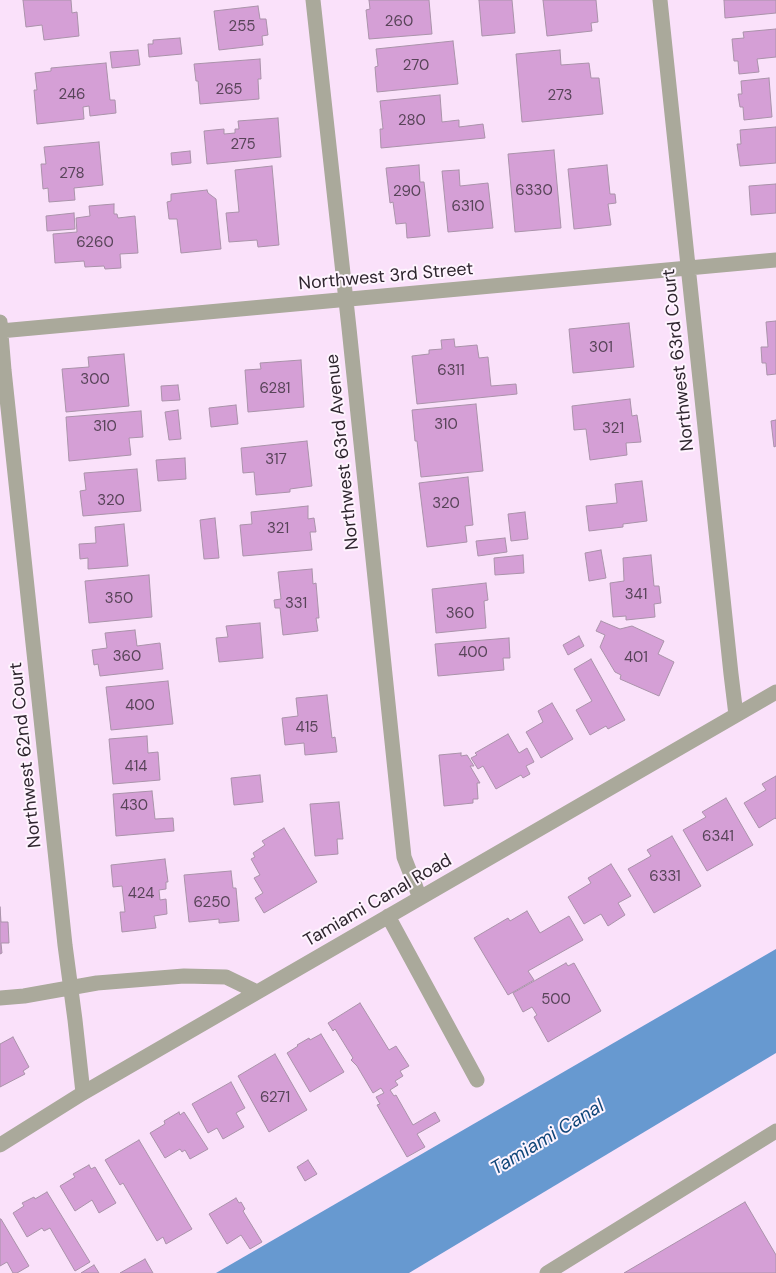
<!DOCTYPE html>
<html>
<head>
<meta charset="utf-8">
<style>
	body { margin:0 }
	canvas { display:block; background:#fae1fa }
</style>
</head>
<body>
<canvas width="776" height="1273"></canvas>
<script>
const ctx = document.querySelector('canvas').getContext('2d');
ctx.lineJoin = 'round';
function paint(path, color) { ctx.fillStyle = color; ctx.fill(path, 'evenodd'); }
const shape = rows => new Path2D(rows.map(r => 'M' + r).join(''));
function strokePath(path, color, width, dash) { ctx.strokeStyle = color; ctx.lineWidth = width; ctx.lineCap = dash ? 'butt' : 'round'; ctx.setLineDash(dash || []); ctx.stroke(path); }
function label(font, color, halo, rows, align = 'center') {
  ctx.font = font + ' "DM Sans",sans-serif'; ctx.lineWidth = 4; ctx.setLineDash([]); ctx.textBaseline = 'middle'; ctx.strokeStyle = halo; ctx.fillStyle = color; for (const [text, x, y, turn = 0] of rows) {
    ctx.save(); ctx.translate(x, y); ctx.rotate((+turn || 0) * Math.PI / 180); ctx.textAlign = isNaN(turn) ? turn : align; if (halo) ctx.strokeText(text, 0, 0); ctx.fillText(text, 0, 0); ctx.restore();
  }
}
paint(shape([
	[776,949,776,1053,409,1273,216,1273]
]), '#6799d0');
const building = shape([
	[23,0,71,0,72,13,77,12,79,36,44,40,42,25,26,27,23,0],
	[369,0,429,0,432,34,369,39,366,10,370,9,369,0],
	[479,0,512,0,515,33,482,36,479,0],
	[543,0,596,0,598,22,591,23,592,31,547,36,543,0],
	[724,0,776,0,776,13,725,18,724,0],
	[258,6,260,19,266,19,268,35,262,36,263,45,219,50,214,11,258,6],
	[776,29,776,57,757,59,759,72,739,74,738,61,734,61,732,39,744,38,743,32,776,29],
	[180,38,182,54,149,57,148,44,153,44,153,40,180,38],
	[453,41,458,84,377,92,375,67,378,66,376,49,453,41],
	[138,50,140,65,112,68,110,52,138,50],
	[560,50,561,65,589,63,591,78,599,78,603,114,522,122,516,54,560,50],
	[260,59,261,79,258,79,259,99,200,104,198,81,196,81,194,64,260,59],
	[106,63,110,100,115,100,116,113,90,116,89,106,83,107,84,119,37,124,34,90,37,90,35,73,51,71,51,68,106,63],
	[769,78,772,117,744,120,743,107,740,107,739,101,738,94,742,94,741,81,769,78],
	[440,95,442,122,459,120,459,127,483,124,485,138,381,148,380,129,383,129,380,101,440,95],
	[278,118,281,157,207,164,204,131,224,129,224,134,235,133,235,129,239,129,238,121,278,118],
	[776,127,776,163,740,166,737,144,741,144,740,130,776,127],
	[99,142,103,185,74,188,75,200,49,202,48,188,43,189,41,164,46,164,44,147,99,142],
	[554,150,561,228,515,232,508,154,554,150],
	[190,151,191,163,172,165,171,153,190,151],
	[419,165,420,182,424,182,430,236,407,238,406,223,396,224,393,202,390,203,386,168,419,165],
	[607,165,610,194,615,194,616,203,608,204,611,225,574,229,568,169,607,165],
	[272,166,279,245,258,247,257,240,229,242,226,213,239,212,235,170,272,166],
	[459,170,460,186,488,183,493,228,448,232,442,171,459,170],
	[776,184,776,213,751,215,749,186,776,184],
	[207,190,208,193,216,199,221,249,181,253,177,219,169,219,167,202,171,201,171,194,207,190],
	[114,204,114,214,117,214,118,218,135,216,138,253,120,254,121,268,105,269,104,266,85,267,84,261,55,263,53,234,77,232,76,218,90,216,89,206,114,204],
	[74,213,75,229,47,231,46,216,74,213],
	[776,321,776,374,767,375,766,363,762,363,761,347,768,347,766,322,776,321],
	[629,323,634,367,573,373,569,329,629,323],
	[454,339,455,347,477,345,479,358,488,357,491,386,516,384,517,394,417,404,412,356,429,354,429,350,442,349,441,340,454,339],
	[124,354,129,406,66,412,62,369,89,367,88,357,124,354],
	[301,360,304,407,248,412,245,370,261,369,260,363,301,360],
	[178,385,180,400,162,401,161,386,178,385],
	[630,399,632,416,637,415,641,442,626,443,627,455,590,460,586,429,574,430,572,406,630,399],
	[476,404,483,471,421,477,417,441,415,441,412,410,476,404],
	[236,405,238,424,211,427,209,408,236,405],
	[178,410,181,439,169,440,165,412,178,410],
	[141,411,143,437,129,438,131,455,69,461,66,417,141,411],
	[776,420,776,446,774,447,771,421,776,420],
	[307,441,312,486,290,489,290,492,256,495,254,472,243,473,241,448,307,441],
	[185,458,186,479,158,481,156,460,185,458],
	[137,469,141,511,83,516,80,491,86,490,84,473,137,469],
	[468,477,473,525,465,526,467,542,427,547,419,483,468,477],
	[642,481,647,521,623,524,623,527,589,531,586,506,617,503,615,484,642,481],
	[308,506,308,519,314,518,316,532,310,532,312,550,243,556,240,525,252,524,251,512,308,506],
	[525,512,528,539,511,541,508,514,525,512],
	[215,518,219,558,204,559,200,520,215,518],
	[124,524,128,566,88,569,88,558,80,559,79,544,96,543,95,527,124,524],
	[505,538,507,552,478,556,476,541,505,538],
	[601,550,606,578,589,581,585,553,601,550],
	[523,555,524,573,495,575,494,558,523,555],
	[651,555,654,586,659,586,661,603,654,604,655,617,626,620,626,616,613,617,610,583,624,581,623,558,651,555],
	[312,569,313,584,316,583,319,618,316,618,318,631,283,635,280,608,275,608,274,600,281,599,278,572,312,569],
	[149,575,152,617,89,623,85,581,149,575],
	[486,583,488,600,484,601,486,628,436,633,432,589,486,583],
	[601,621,620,629,632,626,664,641,658,654,674,662,659,696,620,679,621,675,615,672,600,647,605,635,596,631,601,621],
	[260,623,263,658,219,662,216,638,228,637,226,626,260,623],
	[135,630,137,646,160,643,163,669,100,676,98,664,94,665,92,650,107,648,105,633,135,630],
	[579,636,584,646,568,655,563,645,579,636],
	[509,638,510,658,503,658,504,670,438,676,435,644,509,638],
	[591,659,625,720,608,729,606,726,590,735,576,710,592,701,574,669,591,659],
	[168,681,173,724,111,730,106,687,168,681],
	[327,695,332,738,335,737,337,752,305,755,304,743,285,745,282,718,298,716,296,698,327,695],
	[552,703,573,739,541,758,526,732,543,722,538,711,552,703],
	[508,734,519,753,527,748,534,762,526,766,530,774,523,778,521,775,496,789,483,766,478,769,471,758,477,755,475,753,508,734],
	[147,736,148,753,158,752,160,780,113,784,109,739,147,736],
	[461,753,461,756,467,755,474,766,470,766,480,783,477,783,478,799,473,799,473,803,444,806,439,755,461,753],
	[260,775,263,802,234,805,231,778,260,775],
	[776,776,776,819,775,818,759,828,744,803,766,790,762,784,776,776],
	[152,791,155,819,173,818,174,831,116,836,113,794,152,791],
	[726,798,753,845,707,871,683,830,706,817,702,812,726,798],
	[339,802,343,839,337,839,338,854,315,856,310,804,339,802],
	[284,828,317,882,264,913,255,898,263,893,254,878,260,875,251,859,255,857,253,853,265,845,262,841,284,828],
	[672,836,701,886,654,913,628,869,651,856,647,850,672,836],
	[165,859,168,882,166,882,166,889,159,890,160,900,166,899,167,914,154,916,156,928,122,932,120,912,125,912,122,886,113,887,111,865,165,859],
	[611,864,631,896,618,903,625,915,608,926,601,914,584,924,568,897,591,883,588,878,611,864],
	[231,871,233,888,236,888,239,921,219,923,219,919,189,922,184,875,231,871],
	[0,907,1,922,8,922,9,943,1,943,2,953,0,954,0,907],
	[527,911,540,933,569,916,583,940,528,971,534,980,508,995,474,938,508,918,510,921,527,911],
	[566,963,568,966,574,963,601,1011,548,1042,534,1017,537,1015,532,1007,523,1012,513,993,566,963],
	[360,1003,389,1050,396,1046,409,1066,400,1071,403,1076,395,1081,398,1085,390,1090,394,1096,396,1095,413,1125,435,1112,440,1121,417,1134,425,1147,407,1157,377,1105,380,1104,376,1097,384,1093,381,1088,373,1093,357,1066,351,1060,353,1058,335,1029,333,1031,328,1023,360,1003],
	[321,1034,344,1072,310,1092,287,1053,298,1046,297,1045,309,1038,310,1040,321,1034],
	[13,1037,29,1067,23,1071,25,1074,0,1087,0,1044,13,1037],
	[275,1054,307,1110,269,1132,238,1076,275,1054],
	[231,1082,245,1108,236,1113,244,1127,223,1139,217,1128,208,1133,192,1104,231,1082],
	[179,1112,180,1115,184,1112,208,1149,190,1159,185,1150,182,1152,180,1149,165,1158,150,1133,165,1124,164,1121,179,1112],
	[139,1140,192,1229,166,1244,163,1237,157,1241,123,1183,120,1185,105,1160,139,1140],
	[308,1160,317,1174,305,1181,297,1167,308,1160],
	[89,1165,91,1169,95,1167,116,1203,99,1213,92,1200,75,1211,60,1186,75,1177,73,1174,89,1165],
	[47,1192,90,1262,75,1271,50,1228,44,1231,42,1228,27,1237,13,1213,24,1206,22,1203,34,1197,35,1199,47,1192],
	[236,1198,239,1203,241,1202,245,1209,243,1211,262,1242,250,1249,241,1235,227,1244,209,1214,236,1198],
	[745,1202,776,1255,776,1273,624,1273,745,1202],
	[0,1219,1,1219,29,1266,17,1273,13,1273,7,1262,0,1266,0,1219],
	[145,1259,153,1273,120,1273,145,1259],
	[94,1265,99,1273,81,1273,94,1265]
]);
paint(building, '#d59fd6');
strokePath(building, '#aa93aa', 1);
strokePath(shape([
	[313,0,349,328,404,857,420,898],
	[660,0,731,674,736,715],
	[0,322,4,370,65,945,75,1020,83,1093],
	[0,331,776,260],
	[388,916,477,1080],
	[0,998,24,996,97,983,184,976,226,977,257,992],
	[0,1145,83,1093,776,692],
	[547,1273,776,1131]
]), '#aaa99b', 15);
label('15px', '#584459', null, [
	["260",399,22],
	["255",242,27],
	["270",416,66],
	["265",229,90],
	["246",72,95],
	["273",560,96],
	["280",412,121],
	["275",243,145],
	["278",72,174],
	["6330",534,191],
	["290",407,192],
	["6310",468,207],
	["6260",95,243],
	["301",601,348],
	["6311",451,371],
	["300",95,380],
	["6281",275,389],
	["310",446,425],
	["310",105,427],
	["321",613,429],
	["317",276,460],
	["320",111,501],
	["320",446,504],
	["321",278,529],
	["341",636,595],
	["350",119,599],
	["331",296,604],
	["360",460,614],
	["400",473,653],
	["360",127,657],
	["401",636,658],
	["400",140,706],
	["415",307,728],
	["414",136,767],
	["430",134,806],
	["6341",718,837],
	["6331",665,877],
	["424",141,894],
	["6250",212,903],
	["500",556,1000],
	["6271",275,1098]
]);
label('18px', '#2f262f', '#fef4fe', [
	["Northwest 3rd Street",386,277,-5],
	["Northwest 63rd Court",679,360,-96],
	["Northwest 63rd Avenue",343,452,-96],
	["Northwest 62nd Court",26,755,-96],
	["Tamiami Canal Road",378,901,-30]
]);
label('italic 19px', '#104679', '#fef4fe', [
	["Tamiami Canal",548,1138,-31]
]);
</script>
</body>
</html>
